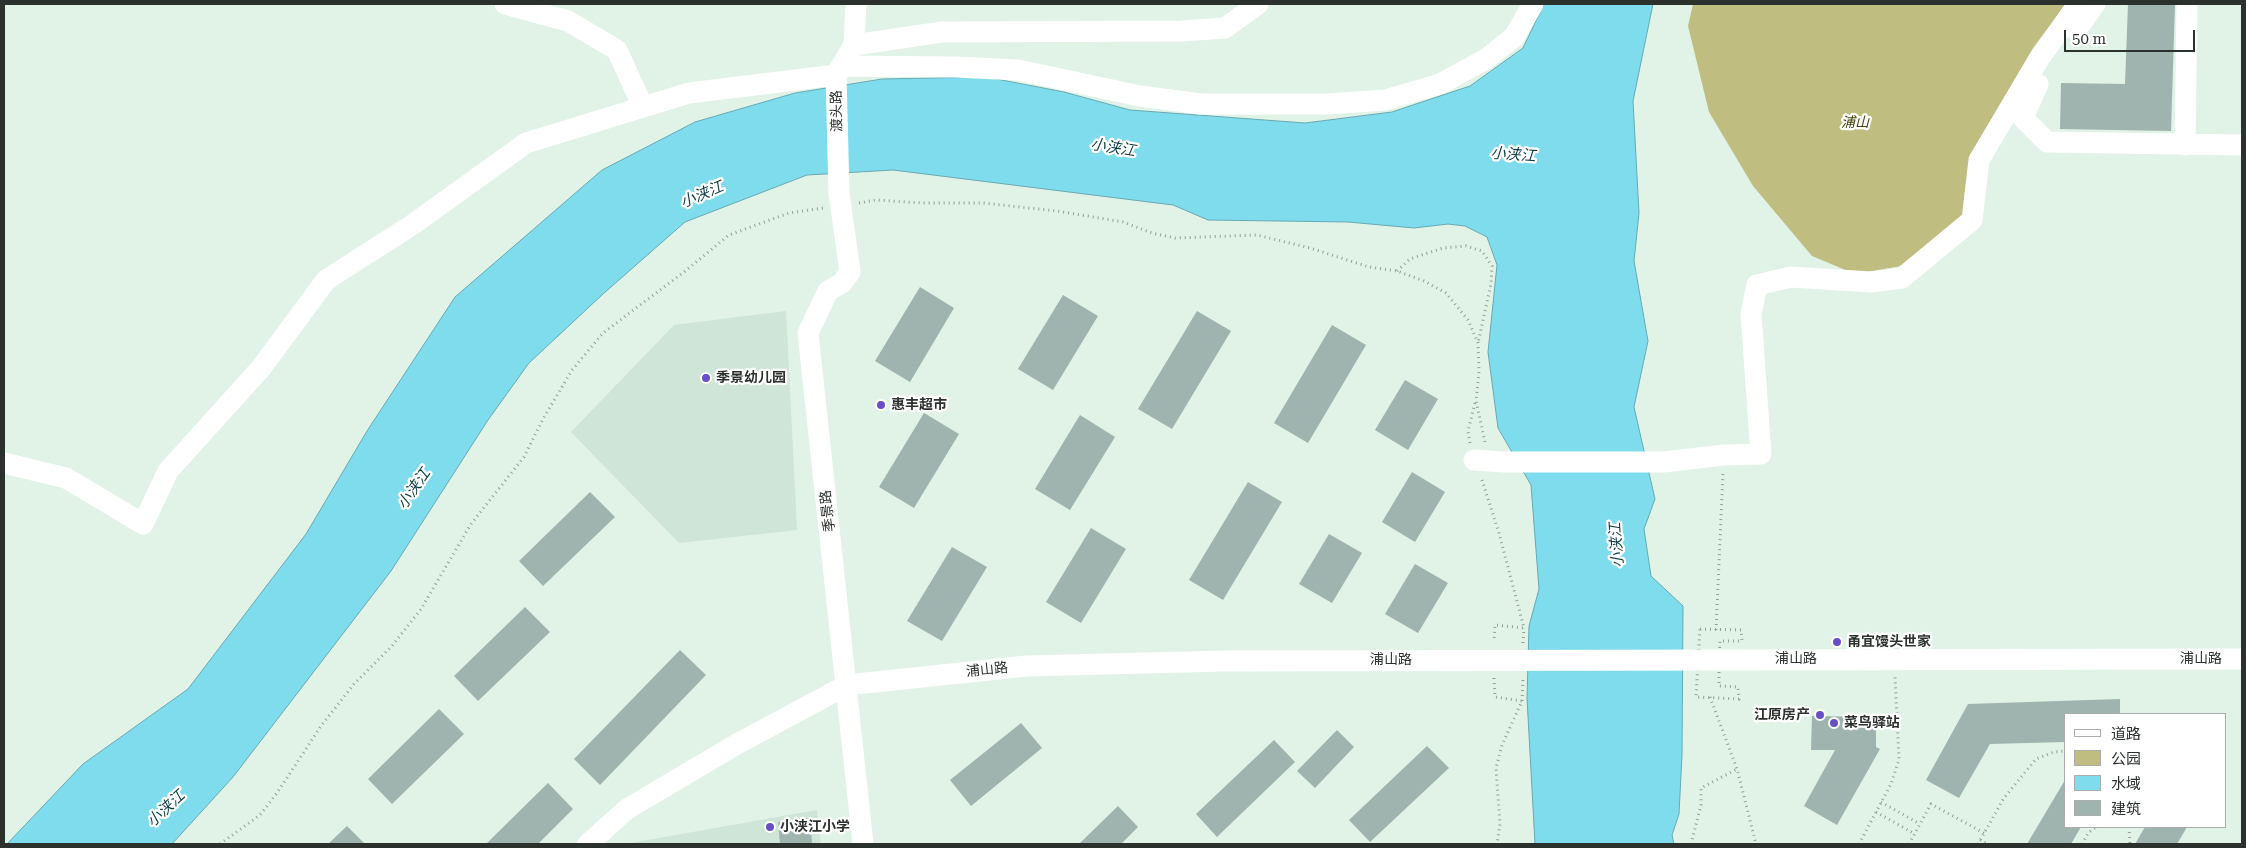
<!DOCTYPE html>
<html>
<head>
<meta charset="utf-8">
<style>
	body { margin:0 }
	#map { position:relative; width:2246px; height:848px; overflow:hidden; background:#e1f2e7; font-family:"Roboto Serif","Noto Sans SC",serif }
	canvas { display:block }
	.frame { position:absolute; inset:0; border:5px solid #2b312d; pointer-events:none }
	.legend { position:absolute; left:2064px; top:713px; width:162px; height:115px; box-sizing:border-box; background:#fff; border:1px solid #aaadab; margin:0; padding:6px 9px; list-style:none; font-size:15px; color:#2b312d }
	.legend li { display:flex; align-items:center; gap:10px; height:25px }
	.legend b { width:25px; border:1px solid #aaadab }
	.scale { position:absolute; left:2064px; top:30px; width:131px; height:22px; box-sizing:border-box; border:2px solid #2b312d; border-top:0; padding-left:6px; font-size:15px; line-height:18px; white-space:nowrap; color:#2b312d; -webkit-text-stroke:4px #fff; paint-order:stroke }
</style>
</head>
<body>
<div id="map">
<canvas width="2246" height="848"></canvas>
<div class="frame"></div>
<ul class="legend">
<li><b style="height:6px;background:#fff"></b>道路</li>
<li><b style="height:14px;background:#bfbd80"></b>公园</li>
<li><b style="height:14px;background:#7fdced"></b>水域</li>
<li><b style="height:14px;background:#9fb3af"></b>建筑</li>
</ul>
<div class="scale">50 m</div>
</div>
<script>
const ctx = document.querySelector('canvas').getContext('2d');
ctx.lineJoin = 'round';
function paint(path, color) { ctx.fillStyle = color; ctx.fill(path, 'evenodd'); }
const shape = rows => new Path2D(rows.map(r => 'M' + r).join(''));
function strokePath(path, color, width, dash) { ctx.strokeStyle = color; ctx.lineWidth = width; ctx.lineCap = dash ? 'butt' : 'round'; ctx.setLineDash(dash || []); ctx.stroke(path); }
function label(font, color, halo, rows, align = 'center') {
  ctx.font = font + ' "Roboto Serif","Noto Sans SC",serif'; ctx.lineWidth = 4.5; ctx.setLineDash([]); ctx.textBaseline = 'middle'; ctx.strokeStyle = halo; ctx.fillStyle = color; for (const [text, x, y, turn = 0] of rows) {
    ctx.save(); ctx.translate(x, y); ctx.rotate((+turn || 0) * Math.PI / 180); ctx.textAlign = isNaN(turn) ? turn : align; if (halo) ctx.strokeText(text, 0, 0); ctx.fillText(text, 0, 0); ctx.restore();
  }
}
paint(shape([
	[786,311,797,530,679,543,571,432,674,325],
	[817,810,821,844,625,844]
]), '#cee5d7');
paint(shape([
	[1693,4,2066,4,2033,48,1970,156,1962,226,1907,265,1855,274,1812,256,1753,186,1709,112,1688,26]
]), '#bfbd80');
const water = shape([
	[1544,4,1653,4,1633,101,1639,213,1634,261,1648,341,1634,407,1655,499,1644,529,1651,576,1683,606,1682,755,1679,814,1672,835,1674,844,1535,844,1527,698,1529,626,1539,589,1531,485,1498,428,1488,352,1497,265,1487,237,1465,226,1448,224,1414,228,1348,222,1208,220,1173,205,893,170,807,175,685,222,603,294,529,363,488,420,391,571,233,777,172,844,7,844,83,764,188,689,306,534,367,431,455,297,602,170,695,122,795,93,882,79,986,77,1064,92,1130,110,1305,123,1392,112,1470,86,1523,48,1544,4]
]);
paint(water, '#7fdced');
strokePath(water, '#66a9b3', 1);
paint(shape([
	[2128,4,2175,4,2171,131,2060,129,2061,83,2125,84],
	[920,287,954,308,910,382,875,361],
	[1063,295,1098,316,1053,390,1018,369],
	[1197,311,1231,331,1172,429,1138,409],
	[1332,325,1366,345,1308,443,1274,423],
	[1405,380,1438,399,1408,450,1375,430],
	[924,413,959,434,914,508,879,487],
	[1080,415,1115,437,1070,510,1035,489],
	[1412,472,1445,492,1415,542,1382,522],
	[1248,482,1282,502,1223,600,1189,580],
	[590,492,615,517,543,586,519,561],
	[1091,528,1126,549,1081,623,1046,602],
	[1329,534,1362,553,1332,603,1299,584],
	[952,547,987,567,942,641,907,621],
	[1415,564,1448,583,1418,633,1385,614],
	[525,607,550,632,478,701,454,676],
	[680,650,706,675,600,785,574,759],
	[2120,699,2120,714,2065,714,2065,742,1990,744,1959,798,1926,780,1968,704],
	[439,709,464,734,392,804,368,779],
	[1812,716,1876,717,1876,747,1880,749,1837,825,1804,806,1835,750,1811,750],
	[1021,723,1042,748,971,806,950,780],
	[1337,730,1354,747,1315,788,1297,771],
	[1274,740,1295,762,1217,837,1196,814],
	[1427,746,1449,768,1370,842,1349,820],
	[2065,780,2065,827,2081,827,2071,844,2027,844],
	[548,783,573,809,538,844,486,844],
	[1118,806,1138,827,1121,844,1079,844],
	[810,818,812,844,780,844,778,822],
	[347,826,365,844,328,844],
	[2145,827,2187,827,2177,844,2135,844]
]), '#9fb3af');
strokePath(shape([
	[859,203,876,200,923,203,983,203,1057,211,1123,222,1152,233,1175,238,1257,235,1310,248,1369,267,1397,271,1424,281,1446,293,1468,320,1478,343,1479,372,1476,401,1485,442],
	[1397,271,1410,259,1443,248,1466,246,1482,251,1492,266,1491,284,1478,343],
	[1470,443,1468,431,1475,403],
	[1482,480,1499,533,1524,628,1495,625,1494,641],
	[1700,629,1741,630,1742,641,1720,641,1719,659,1719,686,1738,687,1739,699,1696,697,1700,629],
	[1716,630,1723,473],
	[1523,643,1524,628],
	[1494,678,1495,697,1522,701,1502,745,1496,768,1500,824,1497,844],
	[1710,697,1737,769,1756,844],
	[1522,701,1523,679],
	[1881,802,1920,824],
	[1876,812,1915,834],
	[2129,827,2130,844],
	[1980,840,1988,844],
	[220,844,260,815,277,793,321,726,354,684,392,646,421,609,471,524,524,457,543,419,572,370,603,333,684,272,729,235,789,213,823,208],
	[1691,844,1701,805,1701,788,1737,769],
	[1859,844,1891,784,1899,760,1895,677],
	[1909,844,1931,804,1984,833],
	[1978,844,2004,798,2036,759,2054,752,2065,751],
	[2082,844,2088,833,2096,827]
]), '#939f97', 3, [1, 4]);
strokePath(shape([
	[505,4,568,21,617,50,643,107],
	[856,4,854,45,836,75,839,193,850,272,842,283,828,291,808,333,863,844],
	[2076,30,2095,4],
	[854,45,942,32,1182,31,1225,28,1258,4],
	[841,66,955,67,1018,70,1140,96,1201,104,1327,104,1385,100,1440,84,1486,59,1514,37,1533,4],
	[2038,84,2023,118,2047,142,2242,145],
	[2185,145,2187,4],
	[1474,460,1504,462,1663,462,1724,455,1761,454,1751,314,1757,285,1791,277,1871,282,1902,278,1972,220,1979,160,2039,59,2078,4],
	[4,463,66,478,143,524,168,471,261,368,326,280,412,225,526,143,689,93,836,75],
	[588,844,627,809,737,744,847,685,1026,666,1224,661,2242,659]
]), '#fff', 21);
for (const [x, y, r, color] of [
	[706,378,5,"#674fc8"],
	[881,405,5,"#674fc8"],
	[1837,642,5,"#674fc8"],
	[1820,715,5,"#674fc8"],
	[1834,723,5,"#674fc8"],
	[770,827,5,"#674fc8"]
]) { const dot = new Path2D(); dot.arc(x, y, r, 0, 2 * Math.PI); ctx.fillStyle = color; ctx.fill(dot); strokePath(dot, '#fff', 2); }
label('14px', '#2b312d', '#fff', [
	["渡头路",837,111,-91],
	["季景路",828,511,-96],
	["浦山路",1796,659],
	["浦山路",2201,659],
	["浦山路",1391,660],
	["浦山路",987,670,-6]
]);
label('italic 14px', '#44420a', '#fff', [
	["浦山",1855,123]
]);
label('bold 14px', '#2b312d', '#fff', [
	["季景幼儿园",716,378],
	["惠丰超市",891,405],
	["甬宜馒头世家",1847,642],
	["江原房产",1810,715,"right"],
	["菜鸟驿站",1844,723],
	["小浃江小学",780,827]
], 'left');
label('italic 15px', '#0d3a41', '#fff', [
	["小浃江",1113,148,9],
	["小浃江",1513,155,4],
	["小浃江",702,195,-23],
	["小浃江",414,489,-55],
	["小浃江",1617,545,-94],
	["小浃江",166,809,-43]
]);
</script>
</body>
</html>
